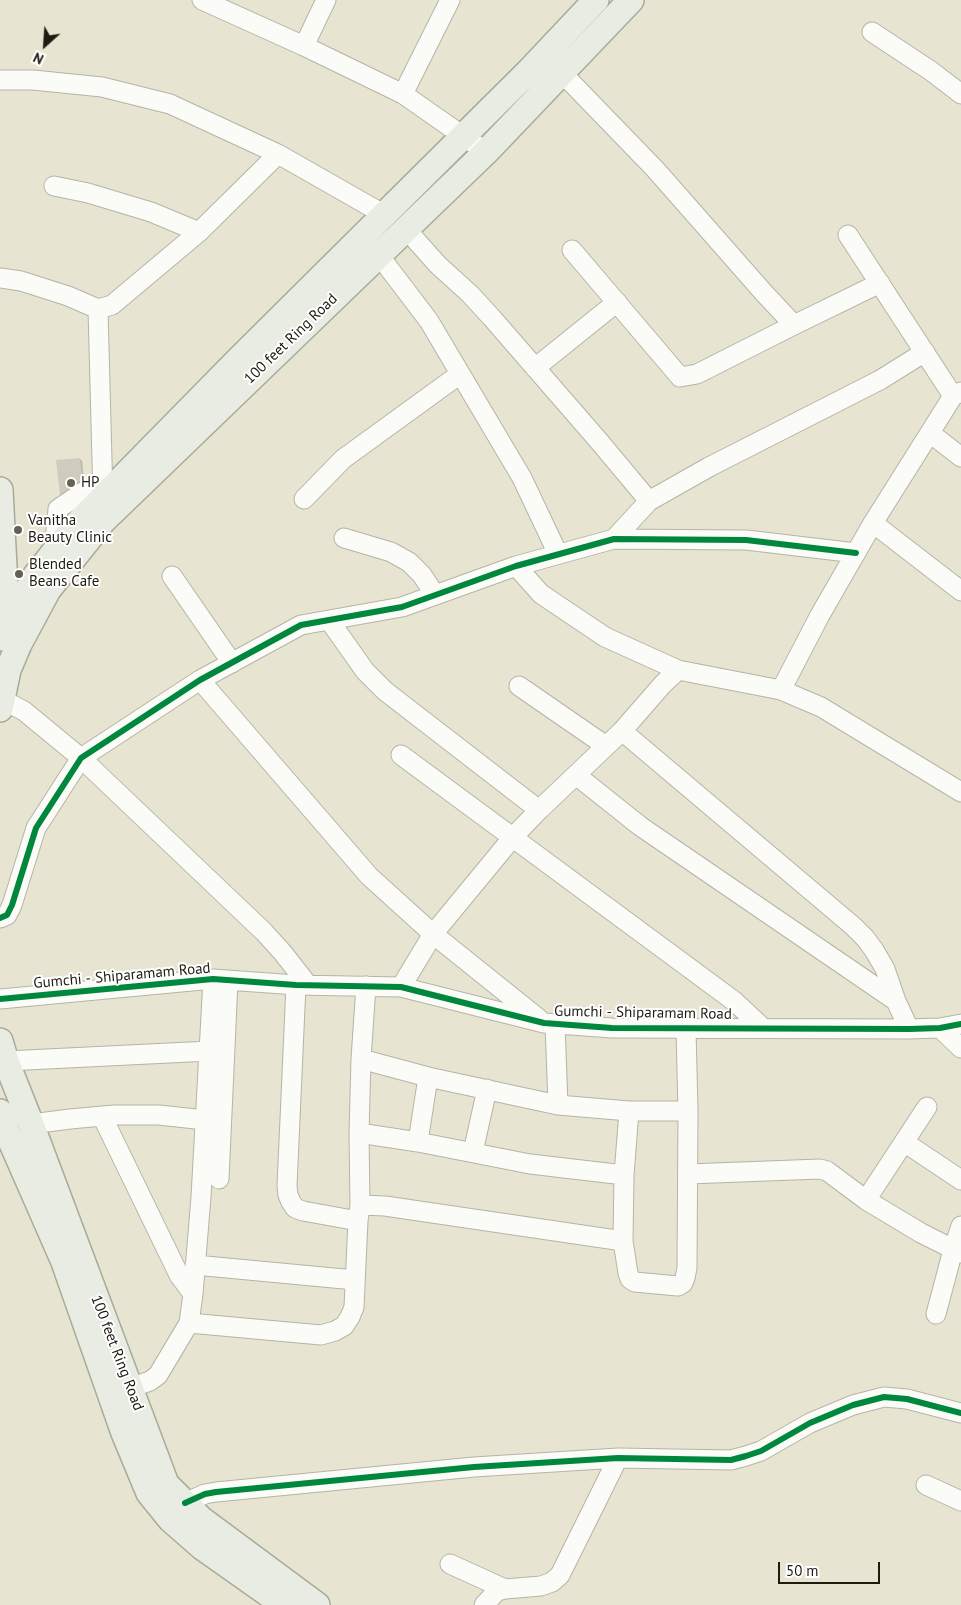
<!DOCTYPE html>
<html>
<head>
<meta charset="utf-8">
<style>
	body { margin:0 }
	#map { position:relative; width:961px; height:1605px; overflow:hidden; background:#e7e4d2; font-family:"PT Sans",sans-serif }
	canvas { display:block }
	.north { position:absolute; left:20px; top:20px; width:50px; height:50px; -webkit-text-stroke:4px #fff; paint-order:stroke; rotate:206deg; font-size:14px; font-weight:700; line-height:20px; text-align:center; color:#1e1c11 }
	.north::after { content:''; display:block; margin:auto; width:18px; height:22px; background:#1e1c11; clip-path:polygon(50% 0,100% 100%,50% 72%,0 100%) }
	.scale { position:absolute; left:778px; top:1562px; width:102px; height:22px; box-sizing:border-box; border:2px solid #1e1c11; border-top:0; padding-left:6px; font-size:15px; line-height:18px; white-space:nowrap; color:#1e1c11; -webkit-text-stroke:4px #fff; paint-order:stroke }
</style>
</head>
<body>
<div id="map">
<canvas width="961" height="1605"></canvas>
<div class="north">N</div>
<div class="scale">50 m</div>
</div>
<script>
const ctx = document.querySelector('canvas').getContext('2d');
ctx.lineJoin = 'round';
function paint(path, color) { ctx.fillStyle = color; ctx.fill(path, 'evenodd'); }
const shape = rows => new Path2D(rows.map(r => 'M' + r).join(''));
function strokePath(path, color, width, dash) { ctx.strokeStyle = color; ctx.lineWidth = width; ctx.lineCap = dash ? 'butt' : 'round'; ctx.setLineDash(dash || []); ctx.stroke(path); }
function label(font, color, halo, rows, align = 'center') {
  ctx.font = font + ' "PT Sans",sans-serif'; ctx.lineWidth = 4; ctx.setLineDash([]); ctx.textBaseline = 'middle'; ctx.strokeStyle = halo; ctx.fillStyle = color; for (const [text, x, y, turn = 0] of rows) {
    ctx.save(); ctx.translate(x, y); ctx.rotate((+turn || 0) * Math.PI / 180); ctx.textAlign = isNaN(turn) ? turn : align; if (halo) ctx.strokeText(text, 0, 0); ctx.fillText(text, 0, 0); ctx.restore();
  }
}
paint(shape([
	[80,459,82,461,86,500,58,462]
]), '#0003');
paint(shape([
	[80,458,85,498,62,512,56,460]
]), '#d1cbbe');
const minor = shape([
	[202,0,304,46,403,94,486,152],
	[872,32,931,71,961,94],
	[304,46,326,0],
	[562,73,655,169,764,293,794,325],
	[0,80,33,80,102,87,170,104,278,154,385,215],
	[403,94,450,0],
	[54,186,88,193,151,212,199,232],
	[405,228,438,265,470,294,492,318,598,440,649,501],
	[848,235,953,396],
	[572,250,680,377,697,374,794,325,880,283],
	[378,254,429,321,522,478,558,554],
	[0,278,21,281,68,296,98,309,112,305,199,232,278,154],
	[98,309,103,498],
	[535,368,617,302],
	[930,433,961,457],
	[304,499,343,459,460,374],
	[873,523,961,591],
	[344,538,391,552,409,562,422,575,435,595],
	[614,539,649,501,709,467,880,380,925,352],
	[54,552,58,509,86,490,100,501],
	[516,566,541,594,605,637,678,670,781,690,821,707,961,792],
	[172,576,232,663],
	[329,620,365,671,385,691,539,810],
	[200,680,369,876,433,934,539,1019],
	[519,686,606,746],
	[781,690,820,615,873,523,953,396,961,392],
	[1,699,24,711,81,758,264,932,283,953,308,985],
	[622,731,853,926,865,938,874,950,885,969,896,1001,909,1029],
	[401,755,734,1001,763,1028],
	[576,775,640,826,896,1001],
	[0,918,7,915,12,905,36,828,81,758,200,680,301,625,402,607,516,566,614,539,746,540,856,553],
	[296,985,287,1186,288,1195,291,1202,295,1208,303,1211,358,1221],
	[401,987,433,934,513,837,539,810,622,731,663,684,678,670],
	[0,999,213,979,296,985,401,987,544,1023,612,1028,909,1029,940,1028,961,1024],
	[555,1024,558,1105],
	[940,1028,961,1048],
	[361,1059,428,1077,558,1105,629,1111,688,1111],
	[6,1061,210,1051],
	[629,1111,624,1175,623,1241,628,1273,630,1279,635,1282,678,1286,683,1283,685,1278,687,1268,688,1111,686,1029],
	[102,1116,179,1275,193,1294],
	[31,1124,70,1119,114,1115,159,1115,205,1120],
	[359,1133,418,1142,530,1164,624,1175],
	[418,1142,428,1077],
	[904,1142,961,1180],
	[473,1152,487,1089],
	[688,1174,820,1169,827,1171,866,1200,921,1233,961,1253],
	[219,1179,228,981],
	[866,1200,927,1107],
	[360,1205,385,1206,623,1241],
	[195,1265,355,1280],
	[936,1314,953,1250,961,1226],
	[189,1323,321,1335,335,1331,344,1326,350,1317,354,1307,358,1221,360,1205,359,1133,361,1059,366,986],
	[130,1388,150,1381,158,1375,189,1323,193,1294,201,1197,213,979],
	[926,1485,961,1501],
	[185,1503,205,1494,216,1492,474,1467,618,1458,731,1460,746,1456,761,1451,810,1423,853,1405,884,1397,907,1399,961,1413],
	[450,1564,505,1589],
	[484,1605,497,1591,505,1589,541,1586,552,1582,560,1575,618,1458]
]);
const major = shape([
	[0,490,7,625],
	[0,638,36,575,74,527,238,360,528,72,596,0],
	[0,709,8,670,19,644,48,590,103,521,486,152,631,0],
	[0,1041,6,1061,31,1124,166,1484,201,1519,317,1605],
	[0,1112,7,1132,64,1262,124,1433,149,1493,170,1519,202,1547,284,1605]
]);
strokePath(minor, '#b6b4a5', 21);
strokePath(major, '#a7ac98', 28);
strokePath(minor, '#fbfbf8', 19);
strokePath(major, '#e9ece2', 25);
strokePath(shape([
	[0,918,7,915,12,905,36,828,81,758,200,680,301,625,402,607,516,566,614,539,746,540,856,553],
	[0,999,213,979,296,985,401,987,544,1023,612,1028,909,1029,940,1028,961,1024],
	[185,1503,205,1494,216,1492,474,1467,618,1458,731,1460,746,1456,761,1451,810,1423,853,1405,884,1397,907,1399,961,1413]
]), '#00873e', 6);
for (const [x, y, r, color] of [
	[71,483,5,"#646255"],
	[18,530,5,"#646255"],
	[19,574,5,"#646255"]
]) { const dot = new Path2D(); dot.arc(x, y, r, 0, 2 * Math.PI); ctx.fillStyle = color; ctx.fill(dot); strokePath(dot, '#fff', 2); }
label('15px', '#1e1c11', '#fff', [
	["100 feet Ring Road",291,339,-44],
	["Gumchi - Shiparamam Road",122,976,-5],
	["Gumchi - Shiparamam Road",643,1013,1],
	["100 feet Ring Road",117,1353,69]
]);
label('15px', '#1e1c11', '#fff', [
	["HP",81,483],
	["Vanitha",28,521],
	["Beauty Clinic",28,538],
	["Blended",29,565],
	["Beans Cafe",29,582]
], 'left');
</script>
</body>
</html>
